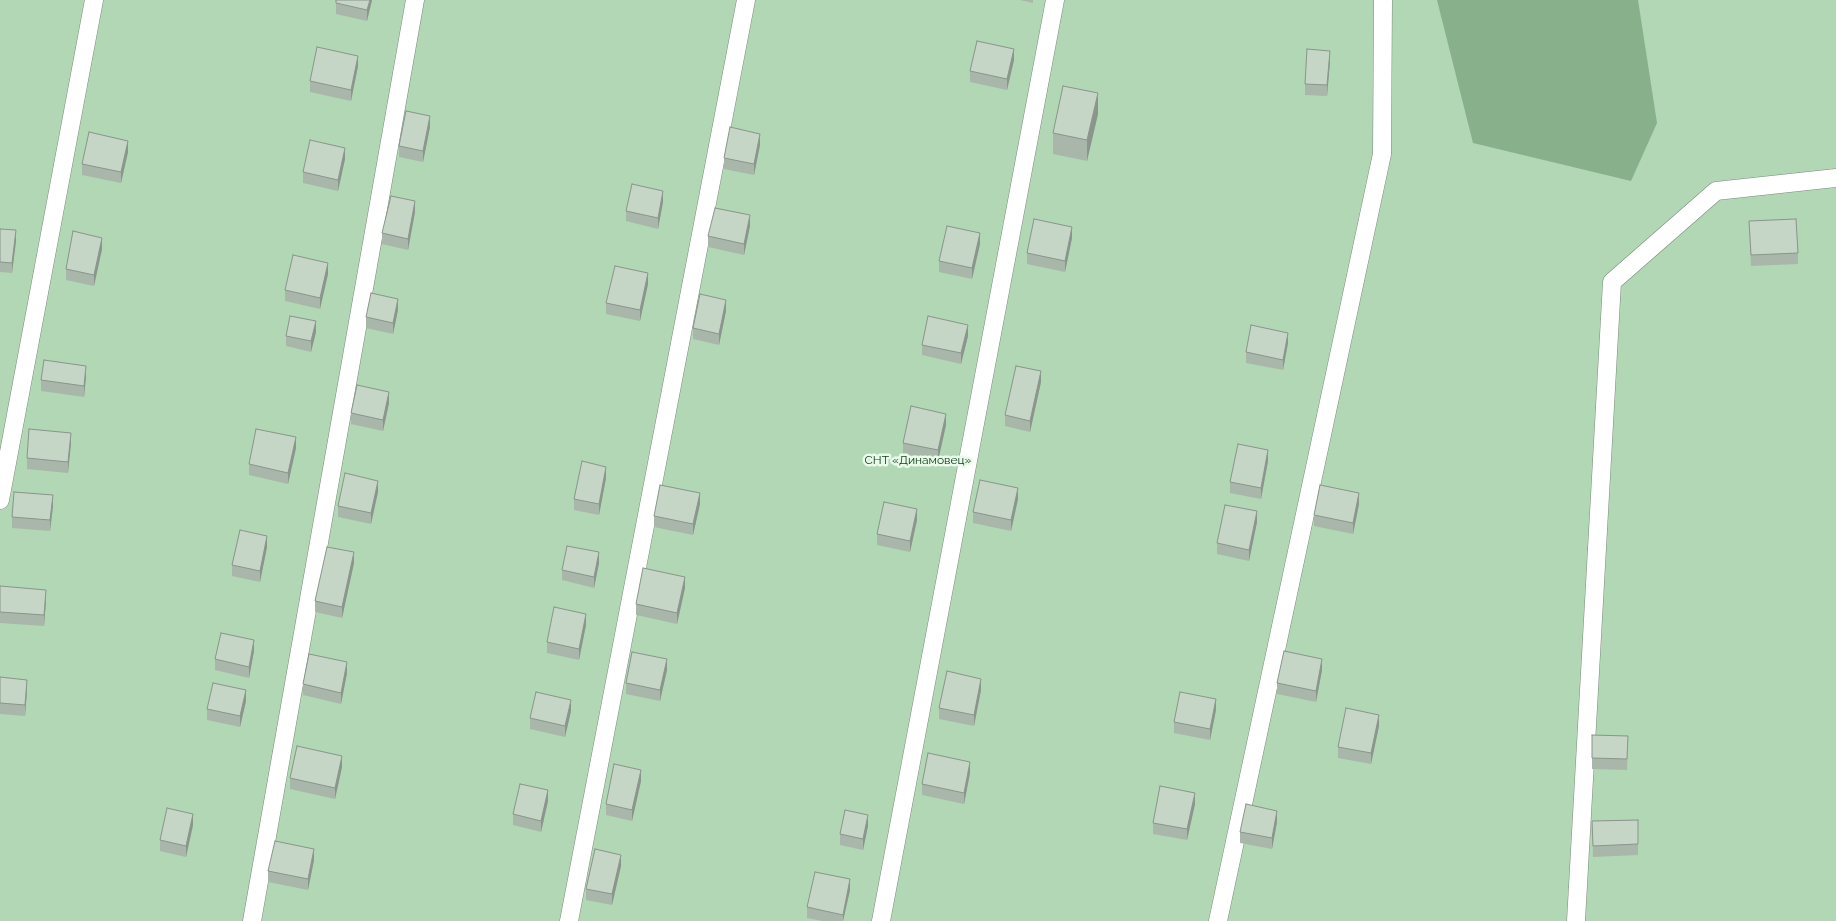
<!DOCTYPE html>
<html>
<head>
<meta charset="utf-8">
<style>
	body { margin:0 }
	canvas { display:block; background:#e9faea }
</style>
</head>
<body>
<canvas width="1836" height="921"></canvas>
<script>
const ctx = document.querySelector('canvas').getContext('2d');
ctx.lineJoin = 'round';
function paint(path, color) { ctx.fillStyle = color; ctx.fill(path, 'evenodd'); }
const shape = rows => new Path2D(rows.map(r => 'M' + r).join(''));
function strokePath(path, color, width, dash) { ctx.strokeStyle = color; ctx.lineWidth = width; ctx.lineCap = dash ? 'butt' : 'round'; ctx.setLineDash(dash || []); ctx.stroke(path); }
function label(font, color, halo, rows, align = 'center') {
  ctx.font = font + ' Raleway,sans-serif'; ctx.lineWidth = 5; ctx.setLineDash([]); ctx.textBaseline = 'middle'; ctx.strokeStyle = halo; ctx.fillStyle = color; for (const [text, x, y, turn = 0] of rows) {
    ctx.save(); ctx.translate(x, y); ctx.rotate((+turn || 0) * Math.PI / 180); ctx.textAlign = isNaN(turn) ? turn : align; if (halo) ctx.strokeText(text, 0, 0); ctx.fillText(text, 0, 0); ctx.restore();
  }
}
paint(shape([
	[0,0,1836,0,1836,921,0,921]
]), '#b1d7b5');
paint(shape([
	[1437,0,1638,0,1657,123,1631,181,1473,143]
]), '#87b08b');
const service = shape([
	[0,500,94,0],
	[252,921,415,0],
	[569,921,746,0],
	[881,921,1055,0],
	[1218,921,1382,154,1383,0],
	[1576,921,1612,282,1716,191,1836,178]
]);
strokePath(service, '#7b8a7c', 19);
strokePath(service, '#fff', 18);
paint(shape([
	[372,0,367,21,336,14,336,3],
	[1020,0,1033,0,1033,3],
	[1014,60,1007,90,970,82,970,71],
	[1330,62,1327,96,1305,95,1305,84],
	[358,66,351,101,310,92,310,81],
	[1098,114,1087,161,1053,154,1053,133],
	[430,127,423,162,399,157,399,146],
	[760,145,754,175,724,169,724,158],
	[128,152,121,183,82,175,82,164],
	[345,159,338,191,303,183,303,172],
	[663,202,658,229,626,221,626,211],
	[415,212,408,250,382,244,382,233],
	[1749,221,1798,253,1798,264,1751,266],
	[750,226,744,255,708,247,708,236],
	[0,229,16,241,12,273,0,272],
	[1072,238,1065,272,1027,264,1027,253],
	[980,244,972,279,939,272,939,261],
	[102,249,94,286,66,280,66,269],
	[328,274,320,309,285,301,285,290],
	[648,284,640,321,606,314,606,303],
	[398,310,393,334,366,328,366,317],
	[726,311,719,345,693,339,693,328],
	[316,332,311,352,286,346,286,336],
	[968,336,961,364,922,355,922,345],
	[1288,343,1283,370,1246,363,1246,352],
	[86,377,84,397,41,391,41,380],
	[1041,382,1030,432,1005,426,1005,415],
	[389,403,383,431,351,424,351,413],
	[946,425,938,461,903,454,903,443],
	[71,443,68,473,27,469,27,458],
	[296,448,288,484,249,475,249,464],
	[1268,461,1261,499,1230,493,1230,482],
	[606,478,599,515,574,510,574,499],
	[378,492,371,524,338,517,338,506],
	[1018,499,1011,531,973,523,973,512],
	[700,504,693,535,654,527,654,516],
	[1359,504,1353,534,1314,526,1314,515],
	[53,506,50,531,12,528,12,517],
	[917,520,910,552,877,545,877,534],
	[1257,522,1249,561,1217,554,1217,543],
	[267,547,260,582,232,576,232,565],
	[354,563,342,618,315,612,315,601],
	[599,563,594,588,562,580,562,570],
	[0,586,46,601,44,626,0,623],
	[685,588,677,624,636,615,636,604],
	[586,625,579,660,547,653,547,642],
	[254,651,249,678,215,670,215,659],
	[667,670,660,701,626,694,626,683],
	[1322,670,1316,702,1277,694,1277,683],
	[347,673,341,704,303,695,303,684],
	[0,677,27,691,25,716,0,714],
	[981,690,974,726,939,719,939,708],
	[246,701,240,727,207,720,207,709],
	[1216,710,1210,740,1174,733,1174,722],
	[571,711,565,737,530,729,530,718],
	[1379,726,1371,764,1338,758,1338,747],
	[1592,735,1628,736,1627,770,1592,769],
	[342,767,335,799,290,789,290,778],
	[970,773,964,804,922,795,922,784],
	[641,781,632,821,606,815,606,804],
	[548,801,541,832,513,825,513,814],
	[1195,804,1187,840,1153,834,1153,823],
	[1638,820,1638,855,1593,857,1592,821],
	[1277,822,1272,849,1240,843,1240,832],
	[193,825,186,857,160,851,160,840],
	[868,826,863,850,840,845,840,834],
	[314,860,308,890,268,882,268,871],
	[621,866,612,905,586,900,586,889],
	[850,890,843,921,822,921,807,918,807,907]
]), '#a9b7aa');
paint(shape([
	[370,0,372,0,367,21,367,10],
	[1014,49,1014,60,1007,90,1007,79],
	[1330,51,1330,62,1327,96,1327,85],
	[358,56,358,66,351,101,351,90],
	[1098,93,1098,114,1087,161,1087,140],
	[430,116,430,127,423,162,423,151],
	[760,134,760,145,754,175,754,164],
	[128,141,128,152,121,183,121,172],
	[345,148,345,159,338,191,338,180],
	[663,191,663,202,658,229,658,218],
	[415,201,415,212,408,250,408,239],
	[750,215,750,226,744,255,744,244],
	[1072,227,1072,238,1065,272,1065,261],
	[16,230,16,241,12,273,12,263],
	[980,233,980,244,972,279,972,268],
	[102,238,102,249,94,286,94,275],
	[328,263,328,274,320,309,320,298],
	[648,273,648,284,640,321,640,310],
	[398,299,398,310,393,334,393,323],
	[726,300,726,311,719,345,719,334],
	[316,321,316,332,311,352,311,341],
	[968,325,968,336,961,364,961,353],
	[1288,333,1288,343,1283,370,1283,360],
	[86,366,86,377,84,397,84,386],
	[1041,371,1041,382,1030,432,1030,421],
	[389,392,389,403,383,431,383,420],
	[946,414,946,425,938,461,938,450],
	[71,433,71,443,68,473,68,462],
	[296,437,296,448,288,484,288,473],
	[1268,450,1268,461,1261,499,1261,488],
	[606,467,606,478,599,515,599,504],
	[378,481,378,492,371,524,371,513],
	[1018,488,1018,499,1011,531,1011,520],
	[700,493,700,504,693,535,693,524],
	[1359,493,1359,504,1353,534,1353,523],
	[53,495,53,506,50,531,50,520],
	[917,509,917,520,910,552,910,541],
	[1257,511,1257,522,1249,561,1249,550],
	[267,536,267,547,260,582,260,571],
	[354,552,354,563,342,618,342,607],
	[599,552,599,563,594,588,594,577],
	[685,577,685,588,677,624,677,613],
	[46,590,46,601,44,626,44,615],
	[586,614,586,625,579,660,579,649],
	[254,640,254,651,249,678,249,667],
	[667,659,667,670,660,701,660,690],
	[1322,659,1322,670,1316,702,1316,691],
	[347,662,347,673,341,704,341,693],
	[981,679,981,690,974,726,974,715],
	[27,680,27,691,25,716,25,705],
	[246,690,246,701,240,727,240,716],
	[1216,699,1216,710,1210,740,1210,729],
	[571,700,571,711,565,737,565,726],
	[1379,715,1379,726,1371,764,1371,753],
	[342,756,342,767,335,799,335,788],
	[970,762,970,773,964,804,964,793],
	[641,770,641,781,632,821,632,810],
	[548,790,548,801,541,832,541,821],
	[1195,793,1195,804,1187,840,1187,829],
	[1277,811,1277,822,1272,849,1272,838],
	[193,814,193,825,186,857,186,846],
	[868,815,868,826,863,850,863,839],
	[314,849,314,860,308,890,308,879],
	[621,855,621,866,612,905,612,894],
	[850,879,850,890,843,921,843,915]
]), '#8a958b');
const building = shape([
	[336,0,370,0,367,10,336,3,336,0],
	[977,41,1014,49,1007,79,970,71,977,41],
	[317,47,358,56,351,90,310,81,317,47],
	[1307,49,1330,51,1327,85,1305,84,1307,49],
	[1063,86,1098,93,1087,140,1053,133,1063,86],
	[406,111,430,116,423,151,399,146,406,111],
	[730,127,760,134,754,164,724,158,730,127],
	[89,132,128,141,121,172,82,164,89,132],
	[310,140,345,148,338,180,303,172,310,140],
	[632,184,663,191,658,218,626,211,632,184],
	[391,196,415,201,408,239,382,233,391,196],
	[715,208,750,215,744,244,708,236,715,208],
	[1034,219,1072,227,1065,261,1027,253,1034,219],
	[1796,219,1798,253,1751,255,1749,221,1796,219],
	[947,226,980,233,972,268,939,261,947,226],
	[0,229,16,230,12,263,0,262,0,229],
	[73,231,102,238,94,275,66,269,73,231],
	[293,255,328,263,320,298,285,290,293,255],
	[615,266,648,273,640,310,606,303,615,266],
	[371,293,398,299,393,323,366,317,371,293],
	[700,294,726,300,719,334,693,328,700,294],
	[290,316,316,321,311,341,286,336,290,316],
	[928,316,968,325,961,353,922,345,928,316],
	[1251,325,1288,333,1283,360,1246,352,1251,325],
	[44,360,86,366,84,386,41,380,44,360],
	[1016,366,1041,371,1030,421,1005,415,1016,366],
	[357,385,389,392,383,420,351,413,357,385],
	[911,406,946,414,938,450,903,443,911,406],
	[29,429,71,433,68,462,27,458,29,429],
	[256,429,296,437,288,473,249,464,256,429],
	[1238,444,1268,450,1261,488,1230,482,1238,444],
	[582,461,606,467,599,504,574,499,582,461],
	[345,473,378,481,371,513,338,506,345,473],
	[980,480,1018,488,1011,520,973,512,980,480],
	[660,485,700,493,693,524,654,516,660,485],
	[1320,485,1359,493,1353,523,1314,515,1320,485],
	[14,492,53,495,50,520,12,517,14,492],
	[884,502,917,509,910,541,877,534,884,502],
	[1225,505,1257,511,1249,550,1217,543,1225,505],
	[240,530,267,536,260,571,232,565,240,530],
	[567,546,599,552,594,577,562,570,567,546],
	[327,547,354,552,342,607,315,601,327,547],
	[643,568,685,577,677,613,636,604,643,568],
	[0,586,46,590,44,615,0,612,0,586],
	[554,607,586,614,579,649,547,642,554,607],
	[221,633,254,640,249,667,215,659,221,633],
	[1284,651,1322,659,1316,691,1277,683,1284,651],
	[632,652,667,659,660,690,626,683,632,652],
	[309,654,347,662,341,693,303,684,309,654],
	[947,671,981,679,974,715,939,708,947,671],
	[0,677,27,680,25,705,0,703,0,677],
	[213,683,246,690,240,716,207,709,213,683],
	[536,692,571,700,565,726,530,718,536,692],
	[1180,692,1216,699,1210,729,1174,722,1180,692],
	[1346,708,1379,715,1371,753,1338,747,1346,708],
	[1592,735,1628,736,1627,759,1592,758,1592,735],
	[297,746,342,756,335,788,290,778,297,746],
	[928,753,970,762,964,793,922,784,928,753],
	[614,764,641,770,632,810,606,804,614,764],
	[520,784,548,790,541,821,513,814,520,784],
	[1160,786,1195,793,1187,829,1153,823,1160,786],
	[1246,804,1277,811,1272,838,1240,832,1246,804],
	[167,808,193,814,186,846,160,840,167,808],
	[845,810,868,815,863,839,840,834,845,810],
	[1638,820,1638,844,1593,846,1592,821,1638,820],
	[275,841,314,849,308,879,268,871,275,841],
	[595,849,621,855,612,894,586,889,595,849],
	[815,872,850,879,843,915,807,907,815,872]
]);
paint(building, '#c5d5c6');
strokePath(building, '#8a958b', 1);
label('12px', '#12401b', '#e9faea', [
	["СНТ «Динамовец»",918,460]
]);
</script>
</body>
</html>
